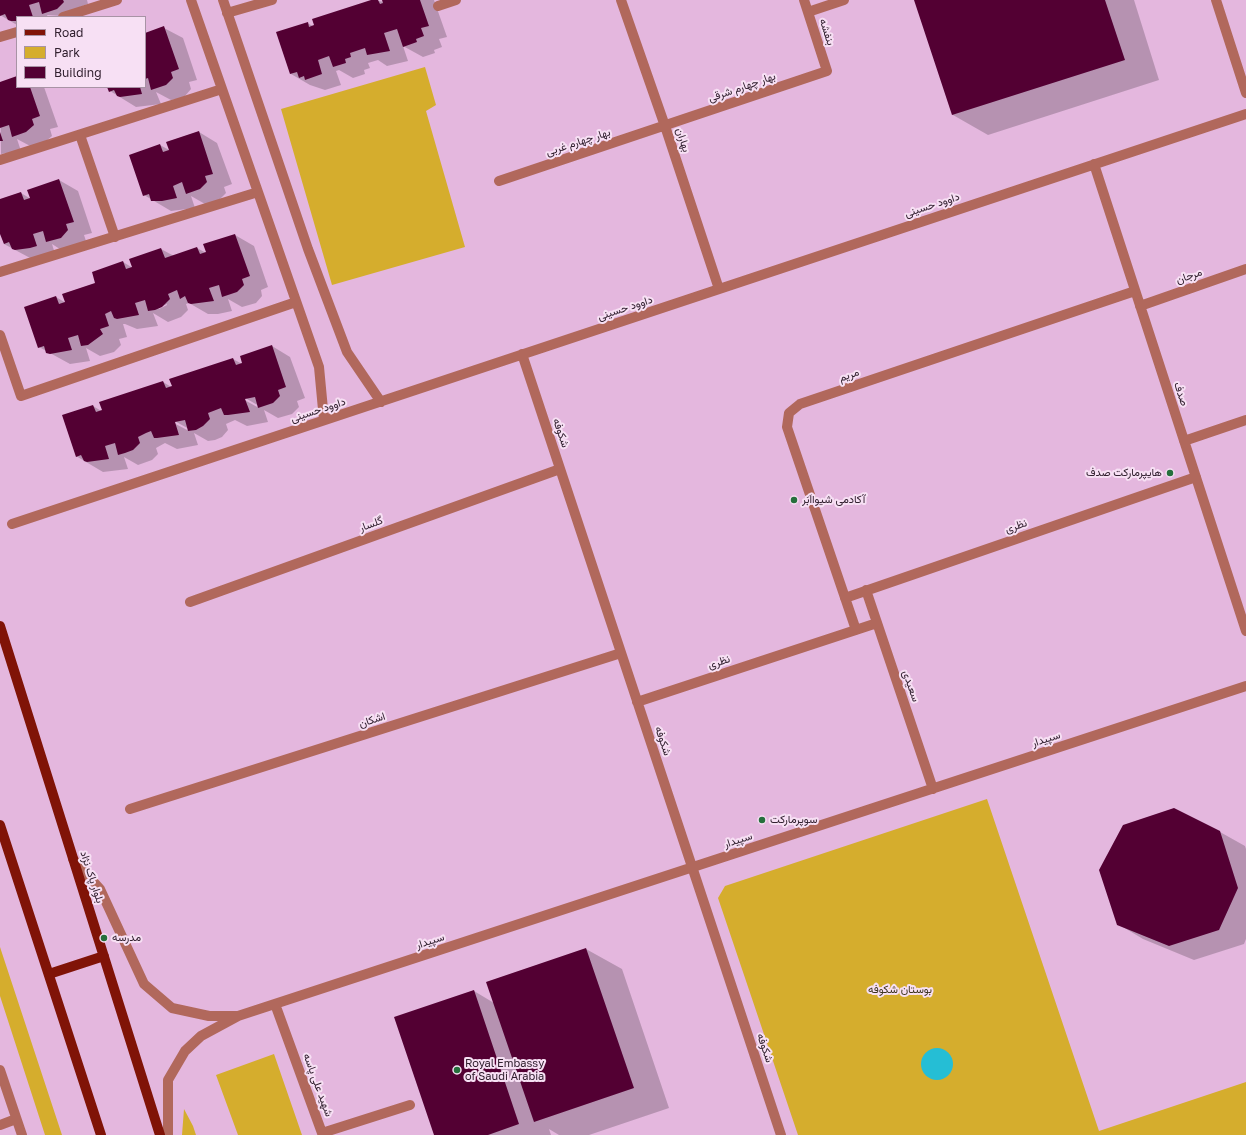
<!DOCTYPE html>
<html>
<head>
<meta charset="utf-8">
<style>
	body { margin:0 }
	#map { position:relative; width:1246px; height:1135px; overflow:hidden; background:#e4b7de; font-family:"Golos Text",sans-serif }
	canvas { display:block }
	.legend { position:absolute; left:16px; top:16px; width:130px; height:72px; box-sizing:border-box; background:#f7e0f4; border:1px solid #a893a5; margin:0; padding:5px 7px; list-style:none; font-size:12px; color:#31202f }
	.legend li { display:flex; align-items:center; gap:8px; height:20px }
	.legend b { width:20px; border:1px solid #a893a5 }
</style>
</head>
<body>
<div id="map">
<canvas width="1246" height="1135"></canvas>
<ul class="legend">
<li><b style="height:5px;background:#801307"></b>Road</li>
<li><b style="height:11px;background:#d5ad2d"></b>Park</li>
<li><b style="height:11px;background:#530033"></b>Building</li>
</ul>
</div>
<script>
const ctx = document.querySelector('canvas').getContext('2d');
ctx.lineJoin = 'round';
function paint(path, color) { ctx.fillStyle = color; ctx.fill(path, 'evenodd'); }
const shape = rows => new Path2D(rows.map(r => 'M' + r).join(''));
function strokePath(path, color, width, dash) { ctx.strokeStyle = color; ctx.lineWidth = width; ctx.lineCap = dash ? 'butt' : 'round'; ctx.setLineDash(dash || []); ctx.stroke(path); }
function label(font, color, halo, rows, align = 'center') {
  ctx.font = font + ' "Golos Text",Vazirmatn,sans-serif'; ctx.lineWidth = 4; ctx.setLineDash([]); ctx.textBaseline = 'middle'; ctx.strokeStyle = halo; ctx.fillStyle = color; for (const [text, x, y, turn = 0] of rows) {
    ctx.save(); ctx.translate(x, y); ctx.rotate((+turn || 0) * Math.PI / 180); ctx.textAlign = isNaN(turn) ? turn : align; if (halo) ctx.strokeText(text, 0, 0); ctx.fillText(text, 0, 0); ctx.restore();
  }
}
paint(shape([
	[425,67,436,105,426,111,465,247,332,285,281,109],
	[987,799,1099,1131,1246,1082,1246,1135,798,1135,718,898,725,886],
	[0,947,62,1135,45,1135,0,996],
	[274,1054,302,1135,238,1135,216,1075],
	[184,1109,193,1126,196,1135,182,1135]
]), '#d5ad2d');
paint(shape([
	'921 1064a16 16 0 1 1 32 0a16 16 0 1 1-32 0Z'
]), '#25bed5');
paint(shape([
	[0,0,87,0,88,4,80,7,78,17,47,15,48,17,17,17,17,25,0,15],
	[374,0,384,2,383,0,434,0,447,37,439,39,442,47,434,50,435,53,423,57,403,46,408,61,387,66,378,60,368,63,370,68,364,70,365,74,353,78,339,70,336,71,341,85,325,90,310,85,291,74,307,23,315,27],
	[916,0,1134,0,1159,80,988,135,953,115],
	[164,28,183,38,197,80,189,82,191,89,185,96,178,99,171,100,156,92,161,104,136,107,110,91,108,87,145,87,145,34],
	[17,77,17,87,44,87,58,127,50,129,52,136,45,142,32,147,17,139,21,151,1,154,0,83],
	[199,132,217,143,232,184,224,187,226,193,219,200,205,204,191,196,195,208,171,211,144,195,160,145,171,151],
	[59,180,78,191,92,233,84,235,86,241,66,253,52,244,56,257,32,259,4,244,0,231,0,200,21,193,31,199],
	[235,235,254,246,268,287,261,290,262,296,256,303,242,307,228,299,232,311,218,314,208,314,189,303,186,304,188,310,181,317,168,322,153,313,158,326,137,329,125,324,123,324,127,337,119,339,121,345,114,352,100,356,86,348,90,361,70,364,39,347,56,297,66,303,96,284,123,262,133,268,161,249,174,256,197,248,208,254,205,245],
	[167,304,167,305,159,309,158,308],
	[272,346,290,357,305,398,297,401,299,407,292,414,278,418,264,410,268,422,247,426,235,420,226,424,228,430,222,437,215,440,208,441,194,433,198,445,177,449,165,443,156,448,158,454,152,460,138,465,124,457,128,469,103,472,76,456,93,406,103,412,163,382,173,388,233,359,244,365],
	[242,396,259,406,259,408,241,398],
	[171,419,189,429,189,431,170,421],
	[1220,832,1245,846,1246,849,1246,939,1244,944,1194,960,1143,939,1118,924],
	[586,949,622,969,669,1108,589,1135,559,1135,549,1129,551,1135,435,1135,474,991,494,1003,487,982]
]), '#0003');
paint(shape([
	[0,0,63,0,64,2,57,9,42,14,39,2,29,5,33,17,17,17,17,21,11,21,8,20,5,14,0,16],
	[371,0,378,0,380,4,383,3,382,0,420,0,429,26,421,28,424,36,416,39,417,42,403,47,397,29,384,33,390,51,367,55,365,48,350,53,351,57,345,59,346,63,333,67,329,56,318,60,322,74,305,80,304,76,299,78,297,72,290,74,276,32,308,22,309,27,314,25,312,19],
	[914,0,1105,0,1125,60,952,115],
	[164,26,179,69,171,72,173,78,166,85,151,90,148,78,145,79,145,33],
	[17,76,17,87,30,87,40,116,32,119,34,125,26,132,12,137,9,125,0,128,0,82],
	[107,87,140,87,142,94,120,97,117,96,114,90,109,92],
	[199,131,213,174,205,176,207,182,200,189,186,194,182,182,173,186,177,198,162,201,151,201,149,194,143,196,129,155,160,144,163,152,169,150,166,142],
	[0,132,3,141,0,141],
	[59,179,74,222,66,224,68,230,61,238,46,242,43,231,33,234,37,246,30,248,15,250,12,249,9,242,4,244,0,234,0,199,21,192,24,200,30,198,27,190],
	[235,234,250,276,242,279,244,285,237,292,222,297,219,285,209,288,214,301,191,304,188,303,185,296,180,299,177,290,168,294,170,299,162,307,155,310,148,311,145,300,135,303,139,315,117,319,114,318,111,311,105,314,109,326,100,329,103,334,88,345,81,346,78,335,68,338,72,350,50,354,46,353,44,346,38,348,24,307,56,296,59,304,65,302,62,294,95,283,92,272,123,261,126,269,132,267,129,259,161,248,165,258,197,247,200,254,206,252,203,244],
	[272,345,286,387,278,390,280,396,273,403,258,408,255,397,245,399,250,412,228,415,224,415,221,408,208,413,210,419,203,426,196,430,188,431,185,420,175,422,179,435,157,438,154,438,151,431,146,433,138,437,140,443,133,450,125,453,118,455,115,443,105,446,109,459,87,462,84,461,81,455,76,457,62,415,93,405,96,412,102,410,99,402,163,381,166,388,172,386,169,379,233,358,236,365,242,363,240,356],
	[1174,808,1220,831,1238,888,1219,930,1169,946,1117,925,1099,870,1123,825],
	[586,948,634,1088,534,1122,486,982],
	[474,990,519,1124,488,1135,434,1135,394,1017]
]), '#530033');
strokePath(shape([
	[191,0,319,367,324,420],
	[223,0,308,249,347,352,381,402],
	[621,0,665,126,719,289],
	[1216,0,1246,93],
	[438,6,456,0],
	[808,12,844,0],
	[227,13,272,0],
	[63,17,117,0],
	[0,37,17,32],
	[80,135,115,237],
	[0,160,222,89],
	[1094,164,1246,631],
	[499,181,827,71,804,0],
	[0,272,258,192],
	[1140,306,1246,269],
	[0,335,21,396,296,302],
	[522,354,781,1135],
	[1184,441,1246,420],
	[12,524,1246,114],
	[866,590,933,789],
	[845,598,1196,477],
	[190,602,560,469],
	[856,630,787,427,789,413,800,404,1135,291],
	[637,702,877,623],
	[130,809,621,653],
	[73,859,100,889,144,984,172,1008,209,1016,236,1016],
	[275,1004,322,1133,410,1105],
	[0,1070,22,1135],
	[0,1125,16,1119],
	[168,1135,168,1080,185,1051,201,1036,238,1016,1246,686]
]), '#b1685c', 10);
strokePath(shape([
	[0,626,160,1135],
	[0,825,101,1135],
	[49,974,104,956]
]), '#801307', 10);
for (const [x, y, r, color] of [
	[1170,473,4,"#256f3c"],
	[794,500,4,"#256f3c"],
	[762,820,4,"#256f3c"],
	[104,938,4,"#256f3c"],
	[457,1070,4,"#256f3c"]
]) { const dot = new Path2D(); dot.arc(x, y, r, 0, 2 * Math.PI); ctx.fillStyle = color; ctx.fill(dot); strokePath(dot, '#f7e0f4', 1.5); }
label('11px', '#31202f', '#f7e0f4', [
	["بنفشه",827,32,72],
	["بهار چهارم شرقی",742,87,-19],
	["بهاران",683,140,72],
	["بهار چهارم غربی",578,142,-18],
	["داوود حسینی",932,205,-18],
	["مرجان",1189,276,-19],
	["داوود حسینی",625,308,-18],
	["مریم",849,375,-19],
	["صدف",1181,394,72],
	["داوود حسینی",318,410,-18],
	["شکوفه",561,433,72],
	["گلسار",371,524,-20],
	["نظری",1016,526,-19],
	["نظری",719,662,-18],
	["سعیدی",911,686,71],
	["اشکان",372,720,-18],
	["سپیدار",1046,739,-18],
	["شکوفه",663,741,72],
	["سپیدار",738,840,-18],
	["بلوار پاک نژاد",92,877,72],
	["سپیدار",430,941,-18],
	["شکوفه",765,1048,72],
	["شهید علی پاسه",318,1085,70]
]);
label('11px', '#31202f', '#f7e0f4', [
	["هایپرمارکت صدف",1162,473,"right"],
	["آکادمی شیوااَبَر",802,500],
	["سوپرمارکت",770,820],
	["مدرسه",112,938],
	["Royal Embassy",465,1064],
	["of Saudi Arabia",465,1077]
], 'left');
label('11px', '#3b331e', '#f7e0f4', [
	["بوستان شکوفه",900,990]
]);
</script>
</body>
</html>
